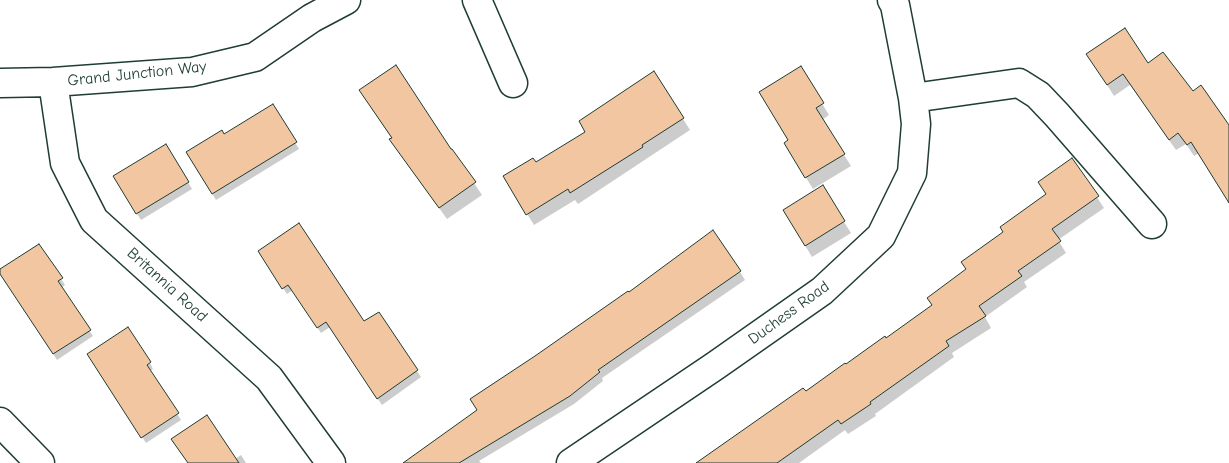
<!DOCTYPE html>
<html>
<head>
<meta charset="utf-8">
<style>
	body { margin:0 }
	canvas { display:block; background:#fff }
</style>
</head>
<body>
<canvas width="1229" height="463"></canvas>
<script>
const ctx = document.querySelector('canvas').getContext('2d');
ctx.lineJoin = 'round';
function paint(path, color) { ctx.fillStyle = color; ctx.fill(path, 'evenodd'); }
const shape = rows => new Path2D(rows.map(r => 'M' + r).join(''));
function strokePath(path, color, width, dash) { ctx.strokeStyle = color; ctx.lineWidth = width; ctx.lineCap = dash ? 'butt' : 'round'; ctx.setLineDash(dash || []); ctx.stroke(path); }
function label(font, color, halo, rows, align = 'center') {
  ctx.font = font + ' "Comic Neue",sans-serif'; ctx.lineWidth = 5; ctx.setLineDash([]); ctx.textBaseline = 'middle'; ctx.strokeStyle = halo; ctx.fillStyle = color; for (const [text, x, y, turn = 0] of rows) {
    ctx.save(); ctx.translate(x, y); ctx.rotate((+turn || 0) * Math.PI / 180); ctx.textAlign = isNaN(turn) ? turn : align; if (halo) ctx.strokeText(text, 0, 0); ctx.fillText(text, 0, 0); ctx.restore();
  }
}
paint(shape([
	[1148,64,1192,92,1229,127,1229,199,1199,153,1194,156,1186,144,1176,150,1130,85,1114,96,1095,66],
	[800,67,829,115,822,120,851,166,813,189,792,155,790,141],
	[654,73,690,130,578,204,575,200,534,225,504,177,536,164,586,132],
	[360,91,452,150,482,195,447,219,398,151,392,139],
	[273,106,299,149,216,200,187,153,223,136],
	[165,145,192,189,141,220,114,177],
	[1072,159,1104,208,1058,240,1066,253,1024,282,1027,287,985,317,991,328,952,353,954,357,875,414,876,416,848,434,845,430,799,463,699,463,886,340,933,306,967,269,1047,195],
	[822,187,851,233,812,257,791,222],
	[39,245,65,285,61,288,93,336,57,360,0,271],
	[263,258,364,323,379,314,421,377,382,405,330,327,321,333,293,290,287,294],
	[740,272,745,280,602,378,603,381,574,404,479,461,481,463,405,463,478,410,628,294],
	[92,361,150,363,153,369,150,371,181,420,146,443],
	[241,455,246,463,188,463,235,459]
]), '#0003');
const building = shape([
	[1125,28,1148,63,1163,52,1193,91,1201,85,1229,125,1229,203,1191,142,1187,145,1178,133,1169,140,1123,74,1107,85,1086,54,1125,28],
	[396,65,451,149,452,149,476,182,439,208,389,139,392,138,359,90,396,65],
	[801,66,824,103,816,108,845,154,805,178,784,143,788,140,759,92,801,66],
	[654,71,684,118,642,145,643,147,570,193,568,189,526,215,503,176,533,158,536,162,585,132,579,121,654,71],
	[273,104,297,142,212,194,186,152,222,130,224,134,273,104],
	[166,144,189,182,136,214,113,176,166,144],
	[1072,158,1099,196,1052,229,1061,241,1018,271,1022,276,979,306,986,316,946,341,949,346,870,402,871,404,841,424,838,420,777,463,696,463,803,388,806,391,845,363,846,364,885,336,886,338,932,305,927,298,966,269,961,262,1003,232,1000,227,1046,194,1038,182,1072,158],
	[823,185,845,221,805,246,783,210,823,185],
	[299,223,364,321,379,312,418,370,377,399,326,322,317,328,288,285,282,289,258,251,299,223],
	[713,230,741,271,598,370,600,372,570,396,459,463,403,463,477,410,470,399,535,356,628,291,629,292,713,230],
	[39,244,63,278,58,281,91,330,53,354,0,274,0,269,39,244],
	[128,327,151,362,147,365,179,413,141,438,87,354,128,327],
	[207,415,239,463,188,463,171,439,207,415]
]);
paint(building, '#f1c6a0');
strokePath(building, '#1f3d34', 1);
const minor = shape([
	[477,0,513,83],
	[53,82,65,163,94,220,269,378,331,463],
	[0,83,53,82,192,72,255,57,312,18,346,0],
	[913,98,1019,83,1038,95,1057,115,1152,224],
	[0,422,40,463],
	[571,463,715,366,822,291,881,236,912,173,916,124,913,98,895,5,892,0]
]);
strokePath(minor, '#1f3d34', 31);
strokePath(minor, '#fff', 28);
label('16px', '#1f3d34', '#fff', [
	["Grand Junction Way",137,74,-6],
	["Britannia Road",167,285,42],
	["Duchess Road",789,313,-36]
]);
</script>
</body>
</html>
